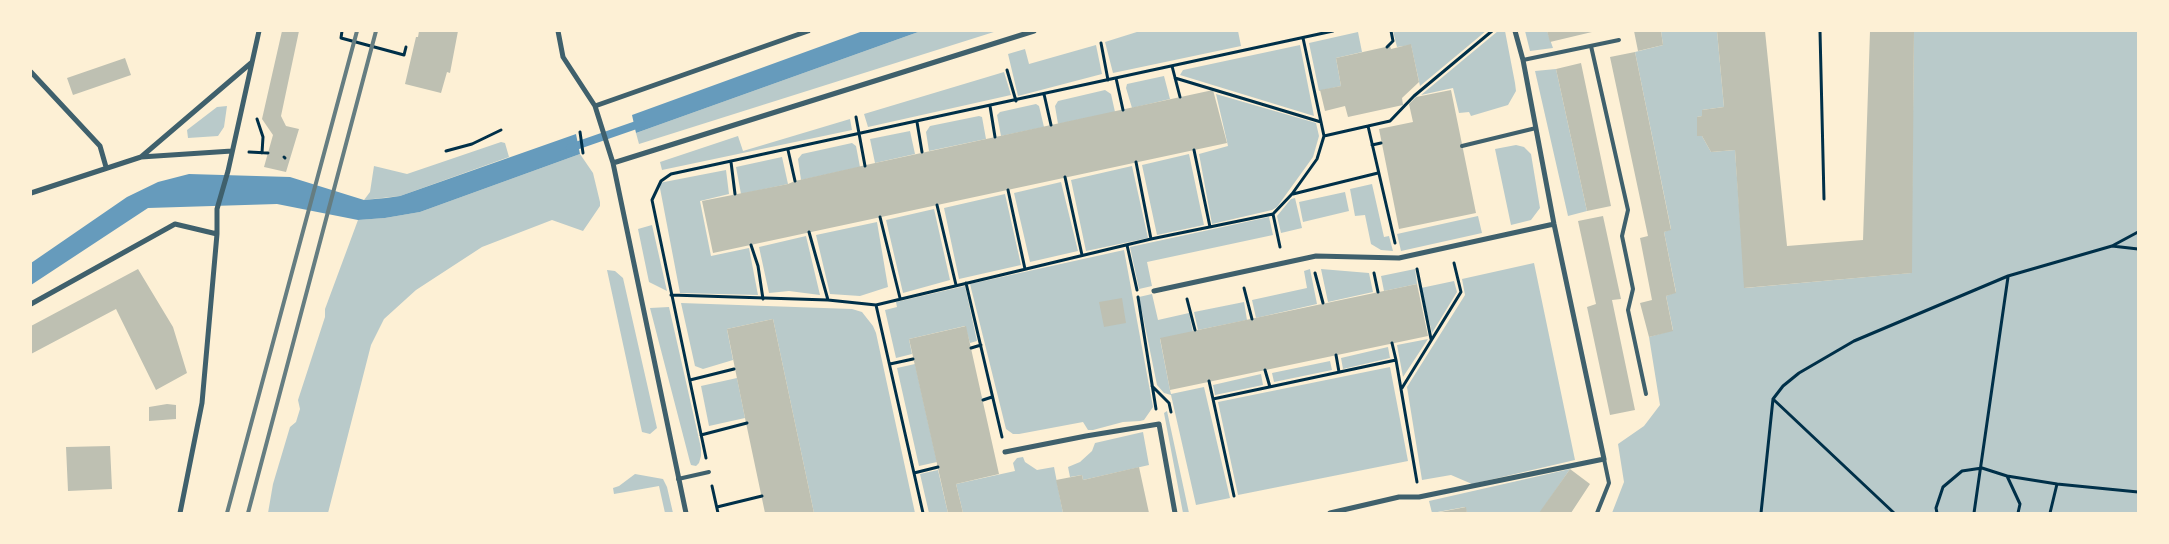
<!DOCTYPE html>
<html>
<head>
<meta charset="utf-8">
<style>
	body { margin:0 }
	#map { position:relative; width:2169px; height:544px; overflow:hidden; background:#fdf0d5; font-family:Barlow,sans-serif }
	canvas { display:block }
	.frame { position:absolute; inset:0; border:32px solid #fdf0d5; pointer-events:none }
</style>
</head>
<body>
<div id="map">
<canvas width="2169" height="544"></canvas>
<div class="frame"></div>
</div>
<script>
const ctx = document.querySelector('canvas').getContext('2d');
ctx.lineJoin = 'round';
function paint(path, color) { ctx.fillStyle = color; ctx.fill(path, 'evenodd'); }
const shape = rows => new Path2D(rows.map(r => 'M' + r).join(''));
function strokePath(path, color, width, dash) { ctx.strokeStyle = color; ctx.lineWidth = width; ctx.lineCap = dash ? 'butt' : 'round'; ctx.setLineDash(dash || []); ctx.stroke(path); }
paint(shape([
	[921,31,997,31,639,144,636,133],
	[1140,31,1238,31,1241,46,1113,73,1105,42],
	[1393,31,1486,31,1420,86,1411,45,1397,47],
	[1498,31,1505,31,1515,83,1516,91,1508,105,1471,116,1469,112,1459,113,1453,88,1421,95],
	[1525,31,1547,31,1553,48,1530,51],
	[1661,31,1717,31,1724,107,1702,110,1702,116,1697,117,1697,136,1702,136,1711,152,1735,150,1745,288,1911,273,1914,31,2138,31,2138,513,1612,513,1624,482,1618,444,1644,426,1660,405,1649,337,1673,330,1666,296,1676,292,1664,232,1671,229,1635,52,1663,45],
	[1358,32,1362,52,1336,58,1341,86,1319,91,1309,43],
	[1096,45,1102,74,1018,96,1008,54,1025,49,1029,64],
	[1300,45,1314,116,1180,75,1183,70],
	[1556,69,1587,211,1568,216,1535,71],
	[1004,72,1011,95,868,127,864,114],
	[1164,76,1170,99,1132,108,1126,88,1127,84],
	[1105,90,1111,94,1115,112,1058,124,1055,106,1058,101],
	[1216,94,1316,123,1319,136,1313,157,1277,207,1272,210,1212,224,1199,154,1228,146],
	[1036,104,1039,106,1044,127,1001,136,997,115,1000,112],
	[227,106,224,127,218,136,188,138,187,130,217,107],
	[979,116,982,117,986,139,929,151,926,132,930,126],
	[850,119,852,130,662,170,660,162,738,136,743,151],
	[910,131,915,154,875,163,870,139],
	[501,142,505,143,509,157,400,196,364,200,370,192,374,166,407,174],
	[852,143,856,146,860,167,801,180,798,159,802,154],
	[1516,145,1524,147,1531,154,1540,208,1531,220,1511,225,1495,149],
	[580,154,593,173,600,202,600,206,583,231,552,220,482,247,416,290,384,319,371,345,328,513,268,513,273,484,290,427,296,422,300,409,298,400,325,317,325,309,358,220,385,218,420,212],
	[1189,154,1204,225,1157,235,1142,165],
	[782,157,788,184,741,194,736,167],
	[1132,166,1148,238,1086,251,1071,180],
	[726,170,729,194,700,201,711,256,749,248,758,295,680,293,659,183],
	[1061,182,1078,251,1030,262,1014,193],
	[1372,184,1384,237,1389,236,1393,251,1381,250,1371,244,1365,215,1355,216,1350,189],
	[1345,192,1349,211,1303,222,1299,202],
	[1005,194,1021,265,959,279,944,208],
	[1295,198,1302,228,1281,233,1277,216,1291,199],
	[934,209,950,280,903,293,886,220],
	[1478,216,1482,233,1401,251,1397,234],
	[1269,217,1273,235,1147,262,1152,286,1139,289,1130,247],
	[877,222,888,287,860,296,830,294,816,235],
	[652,225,667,291,649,282,638,229],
	[806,236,820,295,789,291,769,293,759,247],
	[1124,250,1153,407,1144,420,1140,421,1123,422,1093,430,1088,430,1083,422,1019,434,1013,434,1006,429,970,284],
	[1534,263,1575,460,1472,484,1451,475,1422,480,1407,387,1465,295,1462,279],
	[1310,269,1317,304,1256,318,1252,300,1307,288,1304,271],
	[1321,269,1369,273,1373,292,1328,302],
	[1415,269,1417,284,1384,291,1381,276],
	[607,270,615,271,623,278,657,428,650,434,642,432],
	[1454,281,1457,292,1432,333,1421,288],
	[965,286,977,341,970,343,965,326,909,339,912,354,896,358,885,310,897,307,896,302],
	[1152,294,1158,320,1189,313,1193,332,1160,339,1170,390,1171,394,1204,387,1230,498,1196,505,1171,395,1164,393,1157,385,1139,297],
	[1244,302,1247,320,1198,330,1194,312],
	[681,303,852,309,862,312,873,326,876,333,915,513,814,513,773,319,727,329,733,360,703,369,695,366],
	[669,307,701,448,701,456,699,463,696,466,691,465,690,462,650,308],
	[1428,339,1403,377,1397,345],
	[1388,347,1390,358,1343,369,1341,358],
	[1330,361,1332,370,1274,382,1272,373],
	[915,364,937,462,919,466,897,368],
	[1390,367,1408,461,1238,495,1218,402],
	[1261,374,1263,385,1215,395,1213,385],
	[737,378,745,418,709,426,701,386],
	[1167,411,1189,513,1183,513,1164,413],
	[1143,432,1149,465,1083,480,1082,475,1070,477,1068,467,1080,462,1092,451,1095,443],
	[1023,457,1025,462,1037,470,1054,467,1063,513,963,513,956,484,1015,471,1013,463,1017,458],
	[1570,469,1540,513,1467,513,1465,507,1432,513,1429,501],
	[938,470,948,513,929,513,920,474],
	[635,474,663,479,667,487,673,513,665,513,659,486,614,494,613,488,619,486]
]), '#b9caca');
paint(shape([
	[863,31,921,31,636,133,632,115],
	[576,134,580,154,420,212,385,218,358,220,277,204,148,208,31,285,31,263,127,197,158,182,189,174,290,177,364,200,386,198,400,196]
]), '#669bbc');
strokePath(shape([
	[570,148,642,123]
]), '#669bbc', 8);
paint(shape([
	[282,31,299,31,281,116,286,126,299,129,286,172,264,167,273,135,262,119],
	[419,31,458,31,450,73,447,72,441,93,405,84,416,37,418,37],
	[1547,31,1592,31,1592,32,1550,42],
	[1634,31,1661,31,1663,45,1638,51],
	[1717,31,1765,31,1787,246,1863,240,1870,31,1914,31,1912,273,1744,288,1735,150,1711,152,1702,136,1697,136,1697,117,1702,116,1702,110,1724,107],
	[1411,44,1419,82,1402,98,1403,105,1348,117,1345,106,1325,111,1320,90,1341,86,1336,58,1390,46,1391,49],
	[1635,52,1671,230,1664,232,1676,293,1666,296,1673,331,1649,337,1640,303,1652,300,1640,238,1648,236,1610,57],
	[125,58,131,75,73,95,67,78],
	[1581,63,1611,206,1587,211,1556,69],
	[1213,90,1227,143,713,253,702,201,788,184,795,181,875,163],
	[1451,90,1476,213,1399,229,1379,129,1413,122,1409,104,1416,97],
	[1603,216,1621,299,1612,300,1635,410,1610,415,1587,307,1596,304,1578,221],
	[138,269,173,327,187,373,156,390,116,309,31,354,31,326],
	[1417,284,1428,336,1170,390,1160,338],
	[1122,298,1126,323,1104,327,1099,302],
	[773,319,814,513,765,513,745,418,727,329],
	[966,326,999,474,956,484,963,513,948,513,909,339],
	[167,404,176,405,176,419,149,421,149,407],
	[110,446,112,489,68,491,66,447],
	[1139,467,1149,513,1063,513,1056,480,1082,475,1083,480],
	[1570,469,1590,484,1571,513,1539,513],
	[1466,507,1467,513,1440,513,1440,512]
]), '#bec0b2');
strokePath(shape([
	[342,31,341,38,404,55,406,47],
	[1820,31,1824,199],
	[1101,43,1108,80],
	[1387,47,1393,41,1391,31],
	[1172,66,1180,97],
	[1007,70,1016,101],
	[1116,78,1123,110],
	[1175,78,1321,122],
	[1044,94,1051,125],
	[990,106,995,137],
	[856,117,865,166],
	[257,119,263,137,262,153],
	[917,122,922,152],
	[1368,126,1395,243],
	[580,132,583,153],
	[1324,136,1390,121,1414,96,1492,31],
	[1372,145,1381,143],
	[788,150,795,181],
	[1194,150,1210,227],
	[446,151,472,144,501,130],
	[249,152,268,153],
	[284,157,285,158],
	[731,162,735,194],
	[1136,162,1151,239],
	[1065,177,1082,255],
	[1008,190,1025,269],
	[1293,194,1378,173],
	[937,205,956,285],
	[880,217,900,298],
	[809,232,828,300],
	[751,245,758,266,763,299],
	[1127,245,1137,290],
	[2112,246,2138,249],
	[1280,247,1273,214,1292,194,1317,159,1324,136,1303,38],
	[1417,269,1431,339],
	[1315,273,1323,303],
	[1374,273,1378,292],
	[966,283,1002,437],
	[1244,288,1252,319],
	[671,295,828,300,876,305,1151,239,1273,214],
	[1138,297,1156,409],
	[1187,299,1195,330],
	[876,305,923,513],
	[1392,343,1396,360],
	[971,348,981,345],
	[1336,355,1339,372],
	[890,364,913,359],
	[1265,370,1270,387],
	[690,380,734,369],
	[1209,381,1213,399],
	[1152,386,1169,403,1171,412],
	[1402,388,1461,292,1454,263],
	[1773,399,1894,513],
	[983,400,992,397],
	[701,435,747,423],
	[706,458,652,200,661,181,671,174,1333,31],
	[914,473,938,467],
	[2007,476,2057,484,2138,492],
	[712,486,718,513],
	[1234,496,1213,399,1396,360,1417,482],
	[717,507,762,496],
	[1761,513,1773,399,1783,386,1799,373,1854,341,2008,276,2112,246,2138,232],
	[1937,513,1936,508,1943,487,1962,471,1982,468,2007,476,2020,504,2018,513],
	[1974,513,2008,277],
	[2050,513,2057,484]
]), '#003049', 3);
strokePath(shape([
	[1591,46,1628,210,1622,236,1633,289,1628,310,1646,394],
	[1523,60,1619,40],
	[1462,146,1536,128],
	[678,479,709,472],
	[1597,513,1609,483,1604,459]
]), '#3f606c', 4);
strokePath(shape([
	[558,31,563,57,595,106,613,163,686,513],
	[31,72,100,146,106,167],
	[595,106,808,31],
	[141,157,251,63],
	[613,163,1034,31],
	[31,193,141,157,232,151],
	[1154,291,1316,256,1399,258,1554,224],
	[31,304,175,224,217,234],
	[1005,452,1086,436,1159,424,1175,513],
	[180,513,202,403,217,234,217,209,228,171,259,31],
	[1330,513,1399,497,1419,497,1604,459,1554,224,1523,60,1515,31]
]), '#3f606c', 5);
strokePath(shape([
	[227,513,357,31],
	[248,513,376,31]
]), '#657d81', 4);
</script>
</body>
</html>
